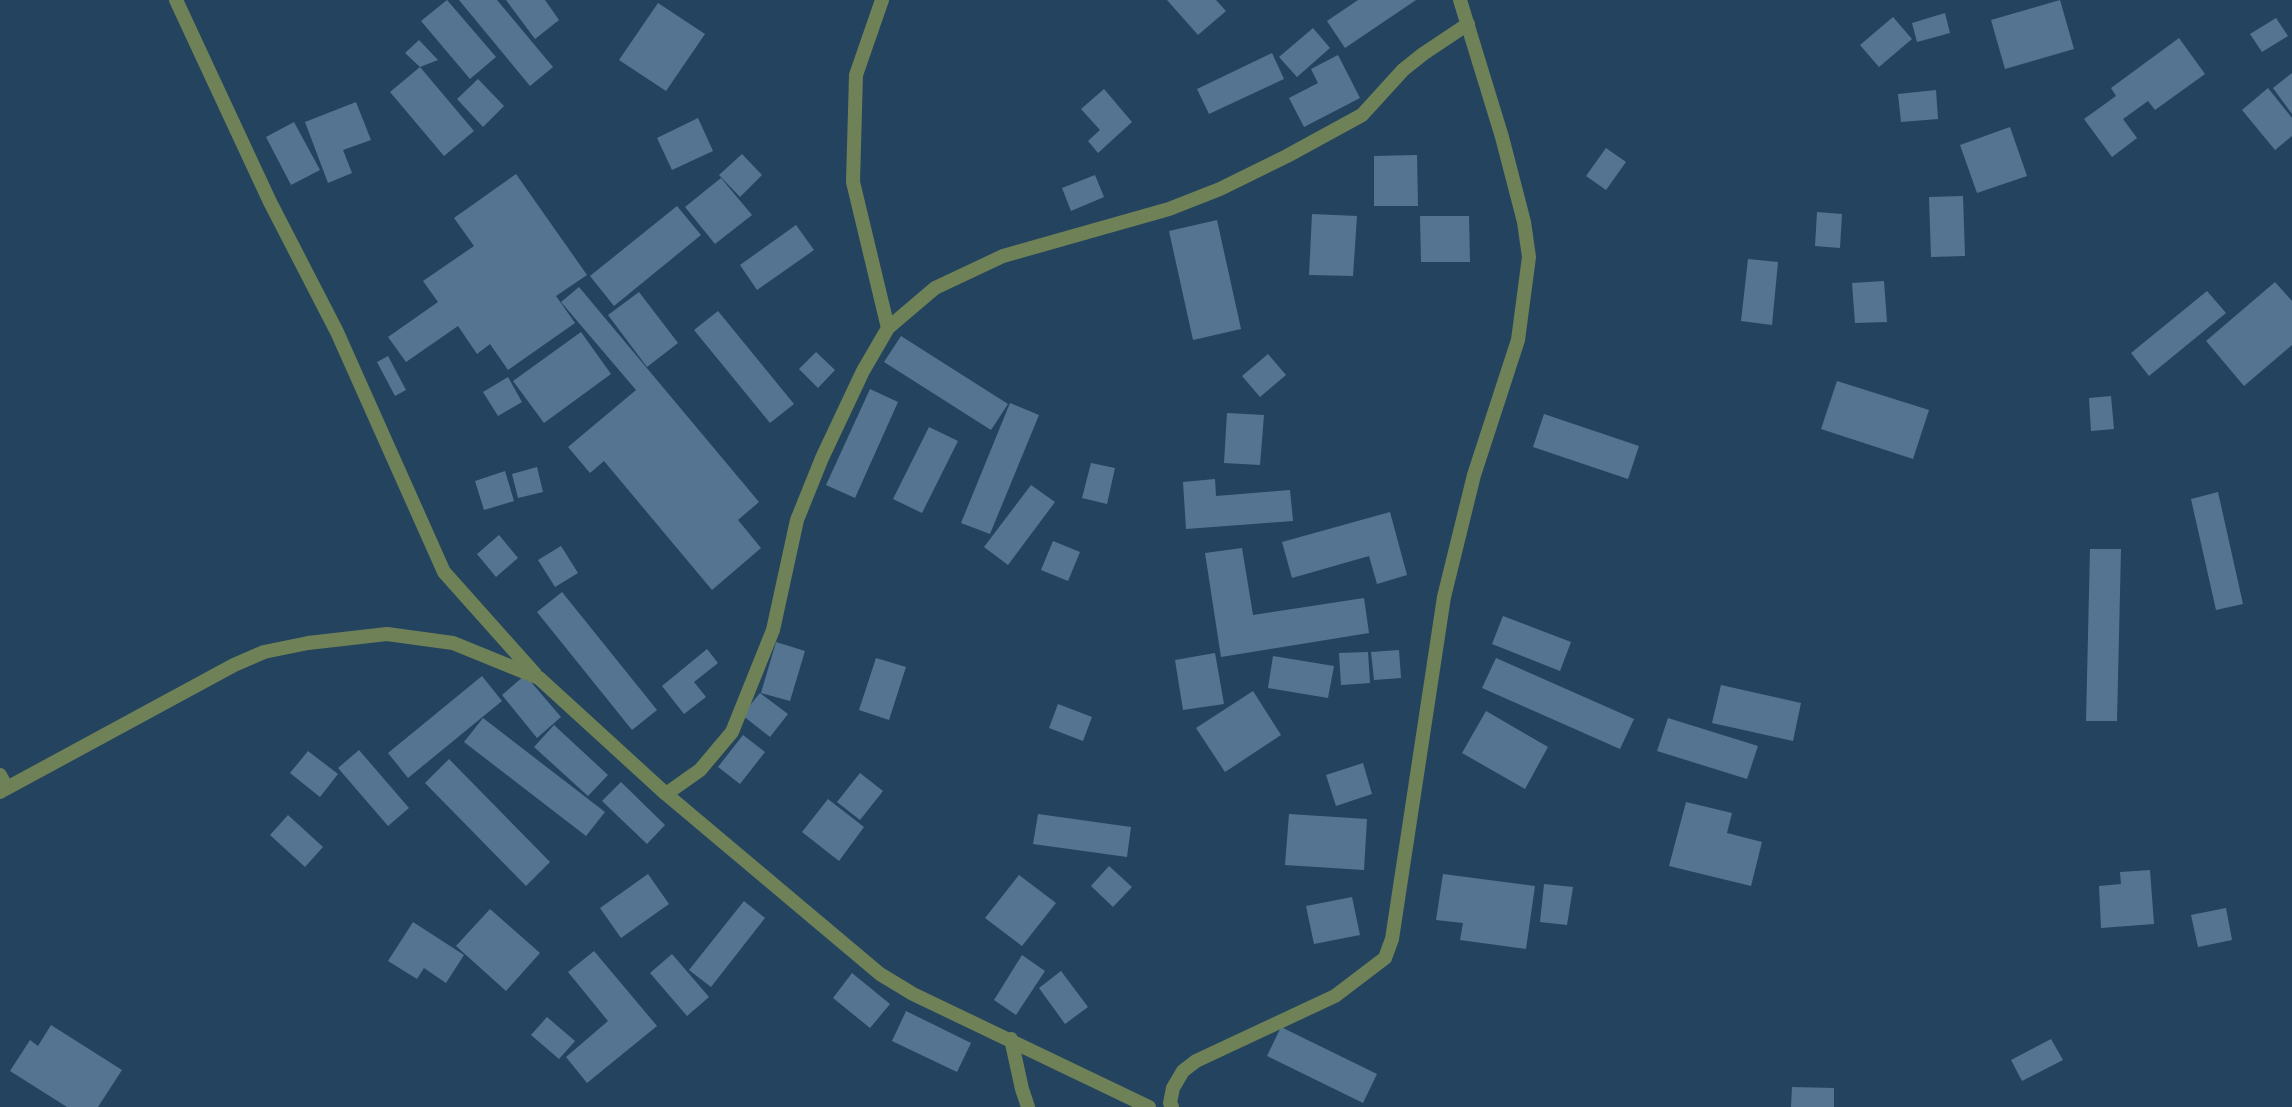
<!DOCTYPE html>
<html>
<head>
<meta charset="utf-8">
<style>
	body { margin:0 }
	canvas { display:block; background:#24435e }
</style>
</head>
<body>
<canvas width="2292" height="1107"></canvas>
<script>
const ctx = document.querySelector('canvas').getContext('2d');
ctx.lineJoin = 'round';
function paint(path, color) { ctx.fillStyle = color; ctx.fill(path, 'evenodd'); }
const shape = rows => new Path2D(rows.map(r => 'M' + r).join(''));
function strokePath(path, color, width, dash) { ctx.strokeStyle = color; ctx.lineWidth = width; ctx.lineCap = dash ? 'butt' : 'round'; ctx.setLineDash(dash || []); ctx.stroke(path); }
paint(shape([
	[447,0,496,57,470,79,421,21],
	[459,0,497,0,553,67,530,86],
	[506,0,545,0,559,20,535,39],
	[1167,0,1216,0,1226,11,1198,35],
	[1358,0,1416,0,1345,48,1327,21],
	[2060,0,2074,49,2005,69,1991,20],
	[658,3,705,34,666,91,619,60],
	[1945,13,1950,33,1917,42,1912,23],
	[1893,17,1912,39,1879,67,1860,45],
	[2276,18,2288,36,2262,52,2250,34],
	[1313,28,1330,48,1297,77,1279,57],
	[2179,38,2205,74,2155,110,2148,101,2123,119,2137,138,2112,157,2084,119,2116,96,2111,88],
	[419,40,438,60,420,67,405,53],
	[1272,53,1284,79,1209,114,1197,89],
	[1338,55,1360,98,1304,127,1289,98,1318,83,1311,69],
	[420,67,474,131,444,156,390,92],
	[2292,73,2292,114,2273,88],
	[478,79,504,106,483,127,457,99],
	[2268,88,2292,118,2292,136,2275,150,2242,110],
	[1104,89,1132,122,1098,153,1088,141,1100,130,1081,109],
	[1936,90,1938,119,1901,122,1898,94],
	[356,102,371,140,343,150,352,173,328,183,305,122],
	[698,118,713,151,672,170,657,138],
	[294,122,320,170,291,185,266,137],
	[2010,127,2027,176,1977,193,1960,145],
	[1606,148,1626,162,1606,190,1586,176],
	[742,154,762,175,740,197,719,175],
	[1417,155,1418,206,1374,206,1374,156],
	[516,174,587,275,556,296,575,323,508,370,490,344,477,354,458,326,406,362,388,337,438,302,423,281,474,246,454,218],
	[1095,175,1104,197,1071,211,1062,188],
	[721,178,752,215,715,244,685,207],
	[1963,196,1965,256,1931,257,1929,197],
	[677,206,701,235,614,306,590,276],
	[1817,212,1842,214,1840,248,1815,246],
	[1312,214,1357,216,1353,276,1309,275],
	[1420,216,1469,216,1470,262,1421,262],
	[1217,220,1241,329,1193,340,1169,231],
	[796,225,814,250,757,290,740,265],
	[1748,259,1778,262,1772,325,1741,321],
	[1884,281,1887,322,1855,323,1852,283],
	[2275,282,2292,301,2292,345,2244,386,2206,341],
	[579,287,759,502,738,520,761,548,712,590,604,461,590,473,568,447,636,390,561,302],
	[2207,291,2226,313,2149,376,2131,353],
	[639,292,678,343,647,367,608,315],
	[718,311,794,404,770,423,694,330],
	[581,332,611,374,544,423,513,381],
	[901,336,1008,404,991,430,884,362],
	[816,352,835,370,818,388,799,369],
	[1268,354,1286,375,1260,397,1242,376],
	[388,356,406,390,395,396,377,362],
	[508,377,522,402,498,416,483,392],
	[1837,381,1929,410,1913,459,1821,429],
	[870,389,898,402,855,498,826,485],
	[2111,396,2114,429,2091,431,2089,398],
	[1010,403,1039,415,990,534,961,523],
	[1227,413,1264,415,1260,465,1224,463],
	[1544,414,1639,446,1628,479,1533,447],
	[929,427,958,441,922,513,893,499],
	[1091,463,1115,468,1107,504,1082,498],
	[537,467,543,492,518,498,512,474],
	[505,471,514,501,484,510,475,481],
	[1215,479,1216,496,1290,490,1293,521,1186,529,1183,482],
	[1031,485,1055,502,1008,565,984,547],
	[2218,492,2243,604,2216,610,2191,499],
	[1390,512,1407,575,1377,584,1369,556,1292,578,1282,542],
	[499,535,518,558,496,577,477,554],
	[1053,541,1080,552,1068,581,1041,570],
	[561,546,578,573,555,587,538,560],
	[1242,548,1253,615,1364,598,1369,633,1221,657,1205,553],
	[2090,549,2121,549,2117,721,2086,721],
	[562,592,657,710,632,730,537,612],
	[1503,616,1571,642,1560,671,1492,644],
	[776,642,805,651,790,701,761,693],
	[707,649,718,663,694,682,706,697,684,714,662,686],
	[1399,650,1401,678,1374,680,1371,652],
	[1368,652,1370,683,1341,685,1339,653],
	[1215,653,1224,704,1183,710,1175,660],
	[1273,656,1334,666,1328,698,1268,688],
	[876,658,906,667,889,720,859,710],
	[1496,658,1634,719,1620,749,1482,688],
	[525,675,561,717,537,738,502,695],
	[482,676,502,701,408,778,388,753],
	[1721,685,1801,703,1793,741,1712,723],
	[1253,691,1281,735,1225,772,1196,728],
	[760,693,788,714,770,737,742,715],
	[1058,704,1092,717,1083,741,1049,728],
	[1486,711,1548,747,1525,789,1462,753],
	[483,718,605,812,586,836,464,742],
	[1668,718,1758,746,1747,779,1657,751],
	[554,725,608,775,588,796,534,747],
	[743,735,765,752,740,784,718,767],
	[359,750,409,808,388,826,338,768],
	[308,751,338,774,320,797,290,773],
	[449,759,550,862,526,886,425,783],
	[1363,763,1372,794,1336,806,1326,775],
	[860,773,883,791,860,820,837,802],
	[621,782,665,825,647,844,602,801],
	[828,799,864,827,839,861,802,832],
	[1686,802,1732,813,1727,833,1762,842,1751,886,1669,866],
	[1038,814,1131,827,1127,857,1033,844],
	[1289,814,1367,819,1364,870,1285,865],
	[288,815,323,847,305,867,270,835],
	[1109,866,1132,887,1113,907,1091,886],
	[2150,870,2154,924,2101,928,2099,886,2121,884,2120,872],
	[648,874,669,904,621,938,600,908],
	[1443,874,1535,886,1526,949,1460,940,1463,923,1436,920],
	[1019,875,1056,903,1022,946,985,918],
	[1544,884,1573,887,1567,925,1540,922],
	[1352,897,1360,935,1314,944,1306,906],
	[744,901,765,918,711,987,689,970],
	[2226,908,2232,940,2198,947,2191,915],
	[490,909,540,953,506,991,456,946],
	[413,922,464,955,446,983,424,968,417,979,388,961],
	[594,951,657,1026,587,1083,566,1057,608,1021,568,972],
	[672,954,709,997,687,1016,650,973],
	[1022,955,1045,971,1016,1015,994,1000],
	[1061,971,1088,1007,1065,1024,1039,988],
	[852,973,890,1004,870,1028,833,998],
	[906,1011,971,1043,957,1072,892,1041],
	[547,1017,575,1041,559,1059,531,1035],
	[51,1025,122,1070,98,1107,67,1107,10,1071,30,1040,38,1046],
	[1281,1027,1377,1074,1363,1103,1267,1056],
	[2051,1039,2063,1060,2022,1081,2011,1060],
	[1792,1087,1834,1088,1834,1107,1791,1107]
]), '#547492');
strokePath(shape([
	[176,0,270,202,337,332,444,572,535,674],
	[882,0,856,75,853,182,888,328],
	[0,775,7,788,0,792],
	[7,788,234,665,264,652,308,643,387,634,453,643,539,678,666,794,880,974,913,994,1149,1107],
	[666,794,700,770,732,732,773,630,797,520,822,458,863,371,888,328,935,288,1003,256,1169,209,1220,189,1287,156,1362,115,1403,70,1423,54,1468,24],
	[1011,1039,1022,1089,1028,1107],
	[1172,1107,1170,1103,1173,1088,1183,1071,1196,1061,1335,996,1385,958,1392,939,1444,597,1474,475,1518,340,1529,257,1524,222,1502,137,1460,0]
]), '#6f8157', 14);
</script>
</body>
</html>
